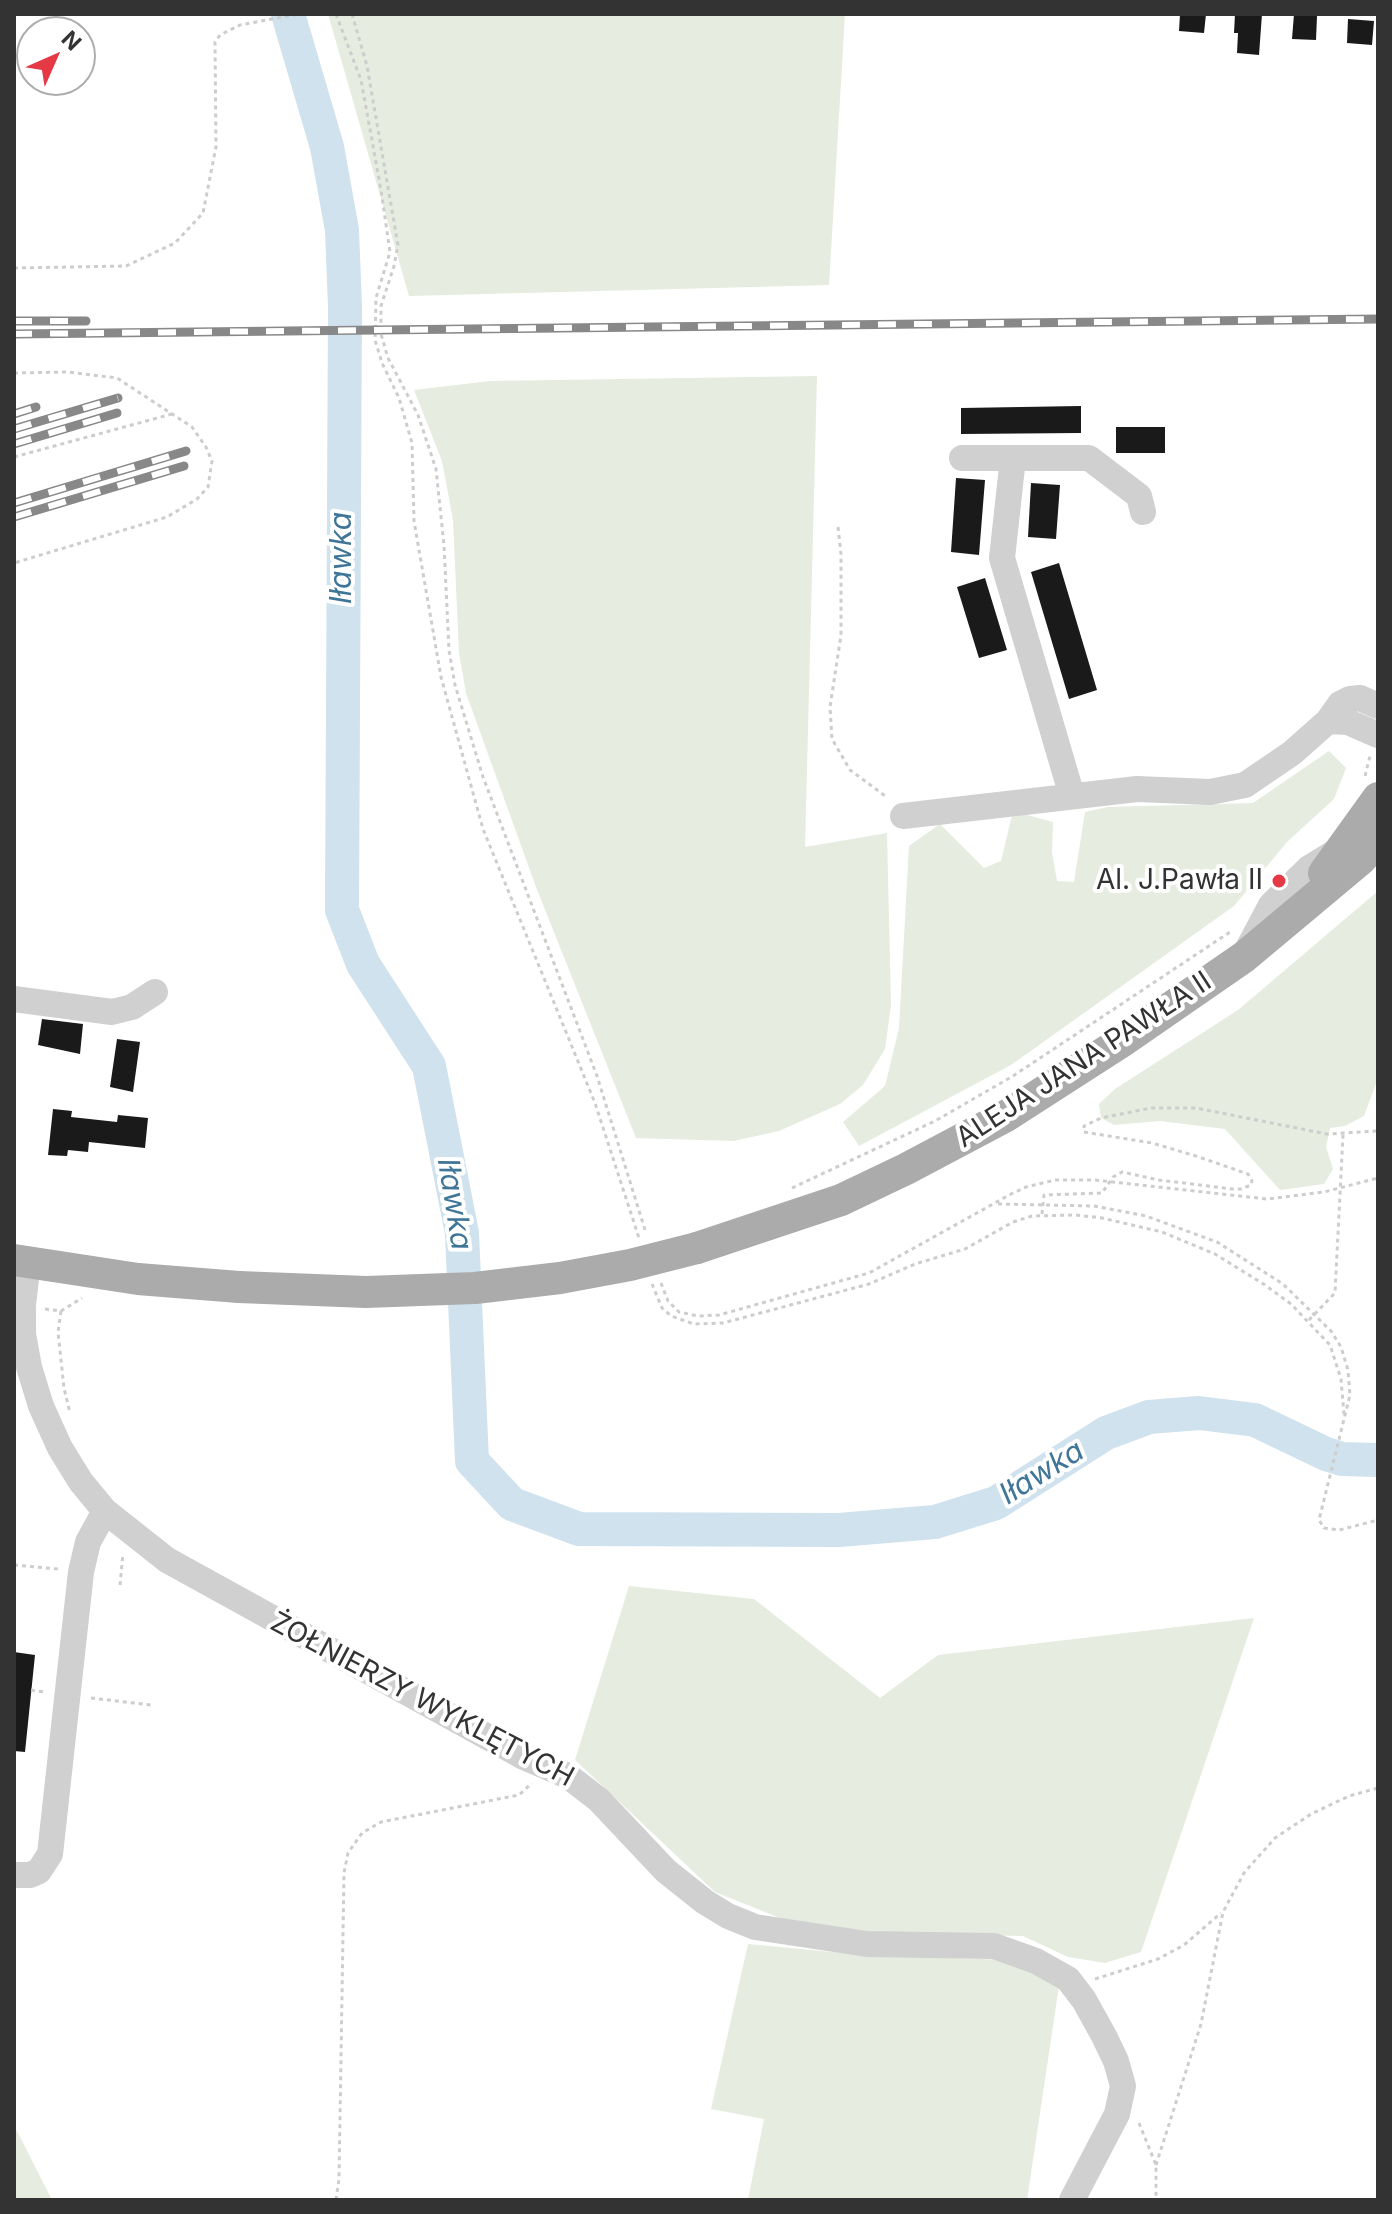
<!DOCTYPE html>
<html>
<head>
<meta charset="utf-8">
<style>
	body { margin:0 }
	#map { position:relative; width:1392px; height:2214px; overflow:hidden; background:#fff; font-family:Inter,sans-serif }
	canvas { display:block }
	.frame { position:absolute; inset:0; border:16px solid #333; pointer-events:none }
	.north { position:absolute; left:16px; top:16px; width:80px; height:80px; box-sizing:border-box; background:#fff; border:2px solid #adadad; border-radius:50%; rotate:45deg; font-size:22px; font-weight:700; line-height:32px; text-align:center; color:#333 }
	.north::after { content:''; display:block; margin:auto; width:28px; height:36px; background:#e63946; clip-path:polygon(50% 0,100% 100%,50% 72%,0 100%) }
</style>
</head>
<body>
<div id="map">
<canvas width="1392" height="2214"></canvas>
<div class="frame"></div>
<div class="north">N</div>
</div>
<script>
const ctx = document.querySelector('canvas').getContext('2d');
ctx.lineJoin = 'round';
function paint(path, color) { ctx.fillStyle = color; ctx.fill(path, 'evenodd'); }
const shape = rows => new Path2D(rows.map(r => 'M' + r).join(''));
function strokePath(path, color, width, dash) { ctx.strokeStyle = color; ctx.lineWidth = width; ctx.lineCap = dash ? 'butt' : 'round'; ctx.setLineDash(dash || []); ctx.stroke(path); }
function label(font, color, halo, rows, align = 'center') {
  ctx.font = font + ' Inter,sans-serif'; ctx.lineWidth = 8; ctx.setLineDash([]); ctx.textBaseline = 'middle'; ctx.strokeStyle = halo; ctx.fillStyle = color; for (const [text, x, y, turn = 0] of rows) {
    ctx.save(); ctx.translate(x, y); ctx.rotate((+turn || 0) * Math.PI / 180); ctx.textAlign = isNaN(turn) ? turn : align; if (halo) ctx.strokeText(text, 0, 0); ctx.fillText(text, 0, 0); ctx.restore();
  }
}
paint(shape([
	[328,14,845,14,829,285,409,296],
	[817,376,805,847,887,833,891,1005,885,1049,863,1085,840,1104,779,1131,734,1141,636,1138,536,887,466,693,459,653,453,520,442,461,414,390,490,381],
	[1329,751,1346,768,1334,799,1287,842,1234,906,1011,1065,859,1146,843,1122,885,1086,899,1028,909,846,940,824,984,868,1001,861,1013,811,1053,822,1052,852,1057,881,1074,882,1085,812,1108,807,1253,803],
	[1378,891,1378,1078,1364,1116,1345,1126,1330,1128,1326,1147,1333,1169,1324,1184,1280,1190,1225,1129,1160,1121,1114,1125,1101,1118,1099,1104,1115,1089,1238,1010],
	[629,1586,754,1599,880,1698,938,1655,1254,1618,1141,1952,1105,1963,1068,1957,1023,1936,873,1933,785,1920,715,1892,575,1760],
	[748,1944,864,1955,1012,1960,1059,1986,1027,2200,748,2200,764,2119,711,2109],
	[14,2130,17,2131,52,2200,14,2200]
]), '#e6ecdf');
strokePath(shape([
	[288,14,327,147,342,230,345,306,342,910,363,964,429,1066,462,1233,472,1461,512,1504,579,1529,839,1530,935,1522,996,1503,1106,1433,1149,1417,1199,1413,1255,1420,1326,1454,1342,1459,1378,1460]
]), '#cfe2ee', 34);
paint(shape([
	[1180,14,1206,14,1204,33,1179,31],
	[1235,14,1262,14,1259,55,1237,53,1238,33,1234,33],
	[1294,14,1317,16,1316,40,1292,39],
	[1348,19,1374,21,1372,45,1347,43],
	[1081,406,1081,433,961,434,961,408],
	[1116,427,1165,427,1165,453,1116,453],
	[956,478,985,480,979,555,951,552],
	[1031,483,1060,485,1056,539,1028,537],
	[1059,563,1097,690,1069,699,1031,572],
	[985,578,1007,650,979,658,957,587],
	[42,1019,83,1024,80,1054,38,1045],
	[117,1039,140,1042,133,1092,110,1087],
	[53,1109,72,1111,71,1117,117,1122,118,1115,148,1118,145,1148,89,1142,88,1152,68,1150,67,1156,48,1155],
	[14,1652,35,1655,25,1752,14,1751]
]), '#1a1a1a');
strokePath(shape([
	[336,14,361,80,381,190,390,252,376,298,375,340,382,363,399,398,412,443,414,521,441,677,483,829,595,1103,639,1238],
	[352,14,367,66,398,245,394,266,381,306,381,334,388,358,418,415,436,469,444,545,449,650,455,685,483,777,597,1076,646,1233],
	[14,268,126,266,175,243,203,213,216,147,215,42,220,35,240,25,299,14],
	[14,373,68,372,117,378,192,427,206,447,212,461,208,487,197,499,167,517,14,563],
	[14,457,172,414],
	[838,527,841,554,841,635,830,707,832,739,850,770,888,798],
	[1365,776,1370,756],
	[792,1188,935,1121,1013,1076,1230,932],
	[998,1204,1094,1206,1146,1216,1217,1242,1283,1284,1331,1331,1341,1347,1348,1370,1350,1395,1319,1520,1324,1528,1339,1530,1378,1520],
	[1042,1214,1044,1195,1102,1193,1113,1177,1122,1172,1159,1180,1232,1189,1241,1189,1251,1185,1252,1181,1248,1174,1196,1156,1152,1143,1084,1132,1084,1126,1101,1118,1151,1108,1196,1108,1327,1134,1378,1131],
	[661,1283,668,1301,679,1312,698,1316,719,1315,869,1273,1011,1194,1026,1187,1055,1180,1095,1180,1267,1199,1324,1192,1378,1178],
	[652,1284,662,1308,671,1316,694,1324,723,1323,869,1284,915,1264,965,1249,1013,1222,1032,1216,1076,1215,1102,1218,1162,1232,1215,1254,1265,1285,1291,1304,1330,1345,1341,1379,1344,1414],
	[45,1309,61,1311,82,1298],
	[61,1311,58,1332,64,1388,70,1413],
	[1309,1320,1335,1293,1343,1135],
	[14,1565,58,1569],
	[120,1585,123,1553],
	[31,1690,44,1692],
	[91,1698,151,1705],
	[1095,1979,1158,1959,1184,1945,1221,1913],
	[1139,2123,1156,2165,1156,2200],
	[1156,2165,1201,2024,1223,1912,1244,1873,1275,1838,1311,1814,1349,1796,1378,1788],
	[336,2200,339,2179,344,1873,348,1853,362,1833,381,1822,519,1795,532,1783]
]), '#cdcdcd', 3, [4, 4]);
strokePath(shape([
	[962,458,1089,458,1139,496,1143,512],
	[1013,458,1002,558,1072,796],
	[1328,721,1348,722,1378,735],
	[903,816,1137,789,1210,792,1245,785,1292,753,1328,721,1340,704,1350,699,1360,698,1378,706],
	[1245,954,1271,905,1309,868,1340,849],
	[14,999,112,1012,132,1007,155,992],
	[28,1262,23,1305,23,1334,29,1367,41,1406,60,1448,81,1482,105,1511,167,1560,524,1757,568,1776,599,1800,666,1871,705,1902,728,1916,755,1927,867,1944,994,1946,1036,1961,1068,1979,1084,2000,1104,2036,1116,2061,1123,2086,1117,2114,1072,2200],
	[14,1875,30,1875,39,1871,50,1854,81,1572,88,1542,105,1511]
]), '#d0d0d0', 26);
strokePath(shape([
	[1324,873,1378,798],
	[697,1248,841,1200,906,1169,1006,1116,1121,1042,1244,957,1360,860,1378,840],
	[14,1260,138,1279,239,1287]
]), '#ababab', 32);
const rail = shape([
	[14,321,86,321],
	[14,334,1378,319],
	[14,414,36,407],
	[14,429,118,398],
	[14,444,117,413],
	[14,503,186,451],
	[14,517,184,466]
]);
strokePath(rail, '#888', 9);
strokePath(rail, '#fff', 6, [18]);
strokePath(shape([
	[239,1287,366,1292,475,1288,560,1278,630,1265,697,1248]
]), '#ababab', 32);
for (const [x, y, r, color] of [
	[1279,881,8,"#e63946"]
]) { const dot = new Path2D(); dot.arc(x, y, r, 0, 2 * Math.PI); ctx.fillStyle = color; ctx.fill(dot); strokePath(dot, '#fff', 3); }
label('28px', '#333', '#fff', [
	["Al. J.Pawła II",1263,881]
], 'right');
label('28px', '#333', '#fff', [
	["ALEJA JANA PAWŁA II",1084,1060,-33],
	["ŻOŁNIERZY WYKLĘTYCH",422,1700,28]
]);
label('italic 30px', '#3f7597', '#fff', [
	["Iławka",342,558,-90],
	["Iławka",454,1204,81],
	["Iławka",1042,1473,-32]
]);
</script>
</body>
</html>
